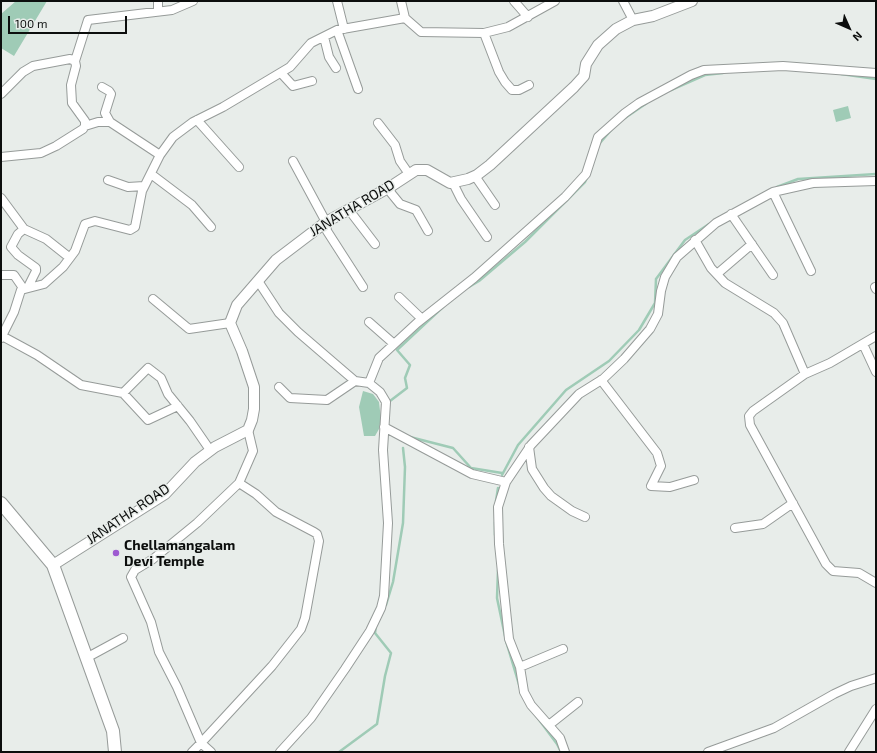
<!DOCTYPE html>
<html>
<head>
<meta charset="utf-8">
<style>
	body { margin:0 }
	#map { position:relative; width:877px; height:753px; overflow:hidden; background:#e8edea; font-family:"Exo 2",sans-serif }
	canvas { display:block }
	.frame { position:absolute; inset:0; border:2px solid #0c0e0d; pointer-events:none }
	.north { position:absolute; left:829px; top:8px; width:40px; height:40px; -webkit-text-stroke:3px #e8edea; paint-order:stroke; rotate:135deg; font-size:11px; font-weight:700; line-height:16px; text-align:center; color:#0c0e0d }
	.north::after { content:''; display:block; margin:auto; width:14px; height:18px; background:#0c0e0d; clip-path:polygon(50% 0,100% 100%,50% 72%,0 100%) }
	.scale { position:absolute; left:8px; top:16px; width:119px; height:18px; box-sizing:border-box; border:2px solid #0c0e0d; border-top:0; padding-left:5px; font-size:12px; line-height:14px; white-space:nowrap; color:#0c0e0d; -webkit-text-stroke:3px #e8edea; paint-order:stroke }
</style>
</head>
<body>
<div id="map">
<canvas width="877" height="753"></canvas>
<div class="frame"></div>
<div class="north">N</div>
<div class="scale">100 m</div>
</div>
<script>
const ctx = document.querySelector('canvas').getContext('2d');
ctx.lineJoin = 'round';
function paint(path, color) { ctx.fillStyle = color; ctx.fill(path, 'evenodd'); }
const shape = rows => new Path2D(rows.map(r => 'M' + r).join(''));
function strokePath(path, color, width, dash) { ctx.strokeStyle = color; ctx.lineWidth = width; ctx.lineCap = dash ? 'butt' : 'round'; ctx.setLineDash(dash || []); ctx.stroke(path); }
function label(font, color, halo, rows, align = 'center') {
  ctx.font = font + ' "Exo 2",sans-serif'; ctx.lineWidth = 3; ctx.setLineDash([]); ctx.textBaseline = 'middle'; ctx.strokeStyle = halo; ctx.fillStyle = color; for (const [text, x, y, turn = 0] of rows) {
    ctx.save(); ctx.translate(x, y); ctx.rotate((+turn || 0) * Math.PI / 180); ctx.textAlign = isNaN(turn) ? turn : align; if (halo) ctx.strokeText(text, 0, 0); ctx.fillText(text, 0, 0); ctx.restore();
  }
}
paint(shape([
	[16,1,47,1,14,56,1,48,1,14],
	[848,106,851,118,836,122,833,110],
	[363,391,373,394,379,402,381,419,379,429,375,436,364,436,359,407]
]), '#9fcbb6');
strokePath(shape([
	[841,74,876,79],
	[671,90,705,75,723,73],
	[625,118,647,103],
	[600,143,612,129],
	[777,187,798,179,876,174],
	[469,287,479,281,525,242,585,182,588,176],
	[390,401,407,388,405,378,410,365,397,350,443,307],
	[410,437,453,448,471,468,502,473],
	[502,475,518,445,566,390,609,361,639,330,655,303,656,279,685,240,709,224],
	[496,501,498,488],
	[495,522,495,535],
	[498,570,497,598,505,636],
	[386,605,393,582,403,523,405,467,403,448],
	[506,641,520,688],
	[534,713,557,744,561,752],
	[339,752,377,724,385,676,391,653,375,633,376,625]
]), '#9fcbb6', 2.5);
const minor = shape([
	[158,1,158,11],
	[337,1,344,29],
	[401,1,405,18,421,32,484,33,508,27,555,1],
	[514,1,528,17],
	[623,1,633,20],
	[337,30,358,89],
	[484,33,499,72,505,82,512,90,519,90,529,85],
	[324,37,329,57,336,68],
	[75,61,88,20,172,10,193,1],
	[281,73,293,86,312,81],
	[102,87,109,91,111,94,105,113,110,122,160,155],
	[1,94,23,72,33,66,70,59,75,61,76,66,71,85,72,103,85,121,85,126],
	[197,120,239,167],
	[378,123,395,145,400,161,409,174],
	[1,157,41,153,56,146,83,129,85,126,98,122,110,122],
	[293,161,326,222,327,231,363,287],
	[151,174,192,205,211,227],
	[475,176,495,205],
	[108,180,128,187,144,186],
	[453,183,461,199,487,237],
	[390,187,391,193,400,204,416,210,428,231],
	[773,192,811,271],
	[1,198,24,229,46,239,70,258],
	[349,210,375,244],
	[731,214,773,275],
	[24,229,18,234,11,247,18,255,36,268,36,271,28,287],
	[695,240,711,268,725,283,774,313,783,323,805,374],
	[717,274,752,244],
	[1,275,14,275,23,288],
	[258,281,279,313,298,332,355,381,369,383],
	[875,287,876,289],
	[399,297,422,319],
	[153,299,189,329,230,323],
	[369,322,394,344],
	[2,336,37,355,81,385,123,393,148,368,161,378,168,394,190,421,210,450],
	[876,336,830,363,805,374,753,411,749,416,750,425,826,564,833,571,859,573,876,583],
	[1,338,14,312,21,290,44,284,63,267,75,251,85,224,95,221,130,230,135,227,142,191,160,155,173,137,193,122,223,107,290,67,311,43,337,30,405,18],
	[863,344,876,372],
	[601,380,657,453,661,466,651,486,670,487,694,480],
	[279,387,290,398,327,400,355,381],
	[123,393,148,420,178,406],
	[384,427,472,474,506,482],
	[529,447,532,469,544,488,551,496,572,511,585,517],
	[239,483,253,451,248,430],
	[735,528,763,524,793,503],
	[88,657,123,638],
	[520,667,563,649],
	[549,725,578,702],
	[192,752,201,743,272,666,301,629,305,618,319,541,317,534,314,532,276,512,256,494,239,483,197,523,153,559,135,570,131,577,151,622,159,652,177,687,201,743,211,752],
	[280,752,311,718,345,669,370,631,381,608,384,596,388,523,383,450,386,402,380,392,369,383,379,358,417,323,474,278,565,197,586,174,598,137,625,113,639,103,691,75,704,70,783,66,876,73],
	[565,752,560,738,531,705,524,692,520,667,509,639,499,544,498,507,506,482,531,445,579,394,603,379,624,359,650,329,658,314,661,291,665,277,677,257,716,223,773,192,813,183,876,181],
	[708,752,774,728,834,694,851,686,876,678],
	[849,752,876,709]
]);
const tertiary = shape([
	[53,565,165,494,195,462,215,447,248,430,252,420,254,409,254,387,242,351,230,323,237,305,276,260,326,222,390,187,416,170,427,170,450,183,468,179,477,175,490,165,574,87,584,76,586,64,598,45,616,29,633,20,653,16,692,1]
]);
const secondary = shape([
	[1,503,53,565,113,731,115,752]
]);
strokePath(minor, '#969b99', 10);
strokePath(tertiary, '#969b99', 12);
strokePath(secondary, '#969b99', 14);
strokePath(minor, '#fff', 8);
strokePath(tertiary, '#fff', 10);
strokePath(secondary, '#fff', 12);
for (const [x, y, r, color] of [
	[116,553,4,"#9e5bd1"]
]) { const dot = new Path2D(); dot.arc(x, y, r, 0, 2 * Math.PI); ctx.fillStyle = color; ctx.fill(dot); strokePath(dot, '#e8edea', 1.5); }
label('14px', '#0c0e0d', '#e8edea', [
	["JANATHA ROAD",352,208,-31],
	["JANATHA ROAD",128,514,-34]
]);
label('bold 14px', '#0c0e0d', '#e8edea', [
	["Chellamangalam",124,545],
	["Devi Temple",124,561]
], 'left');
</script>
</body>
</html>
